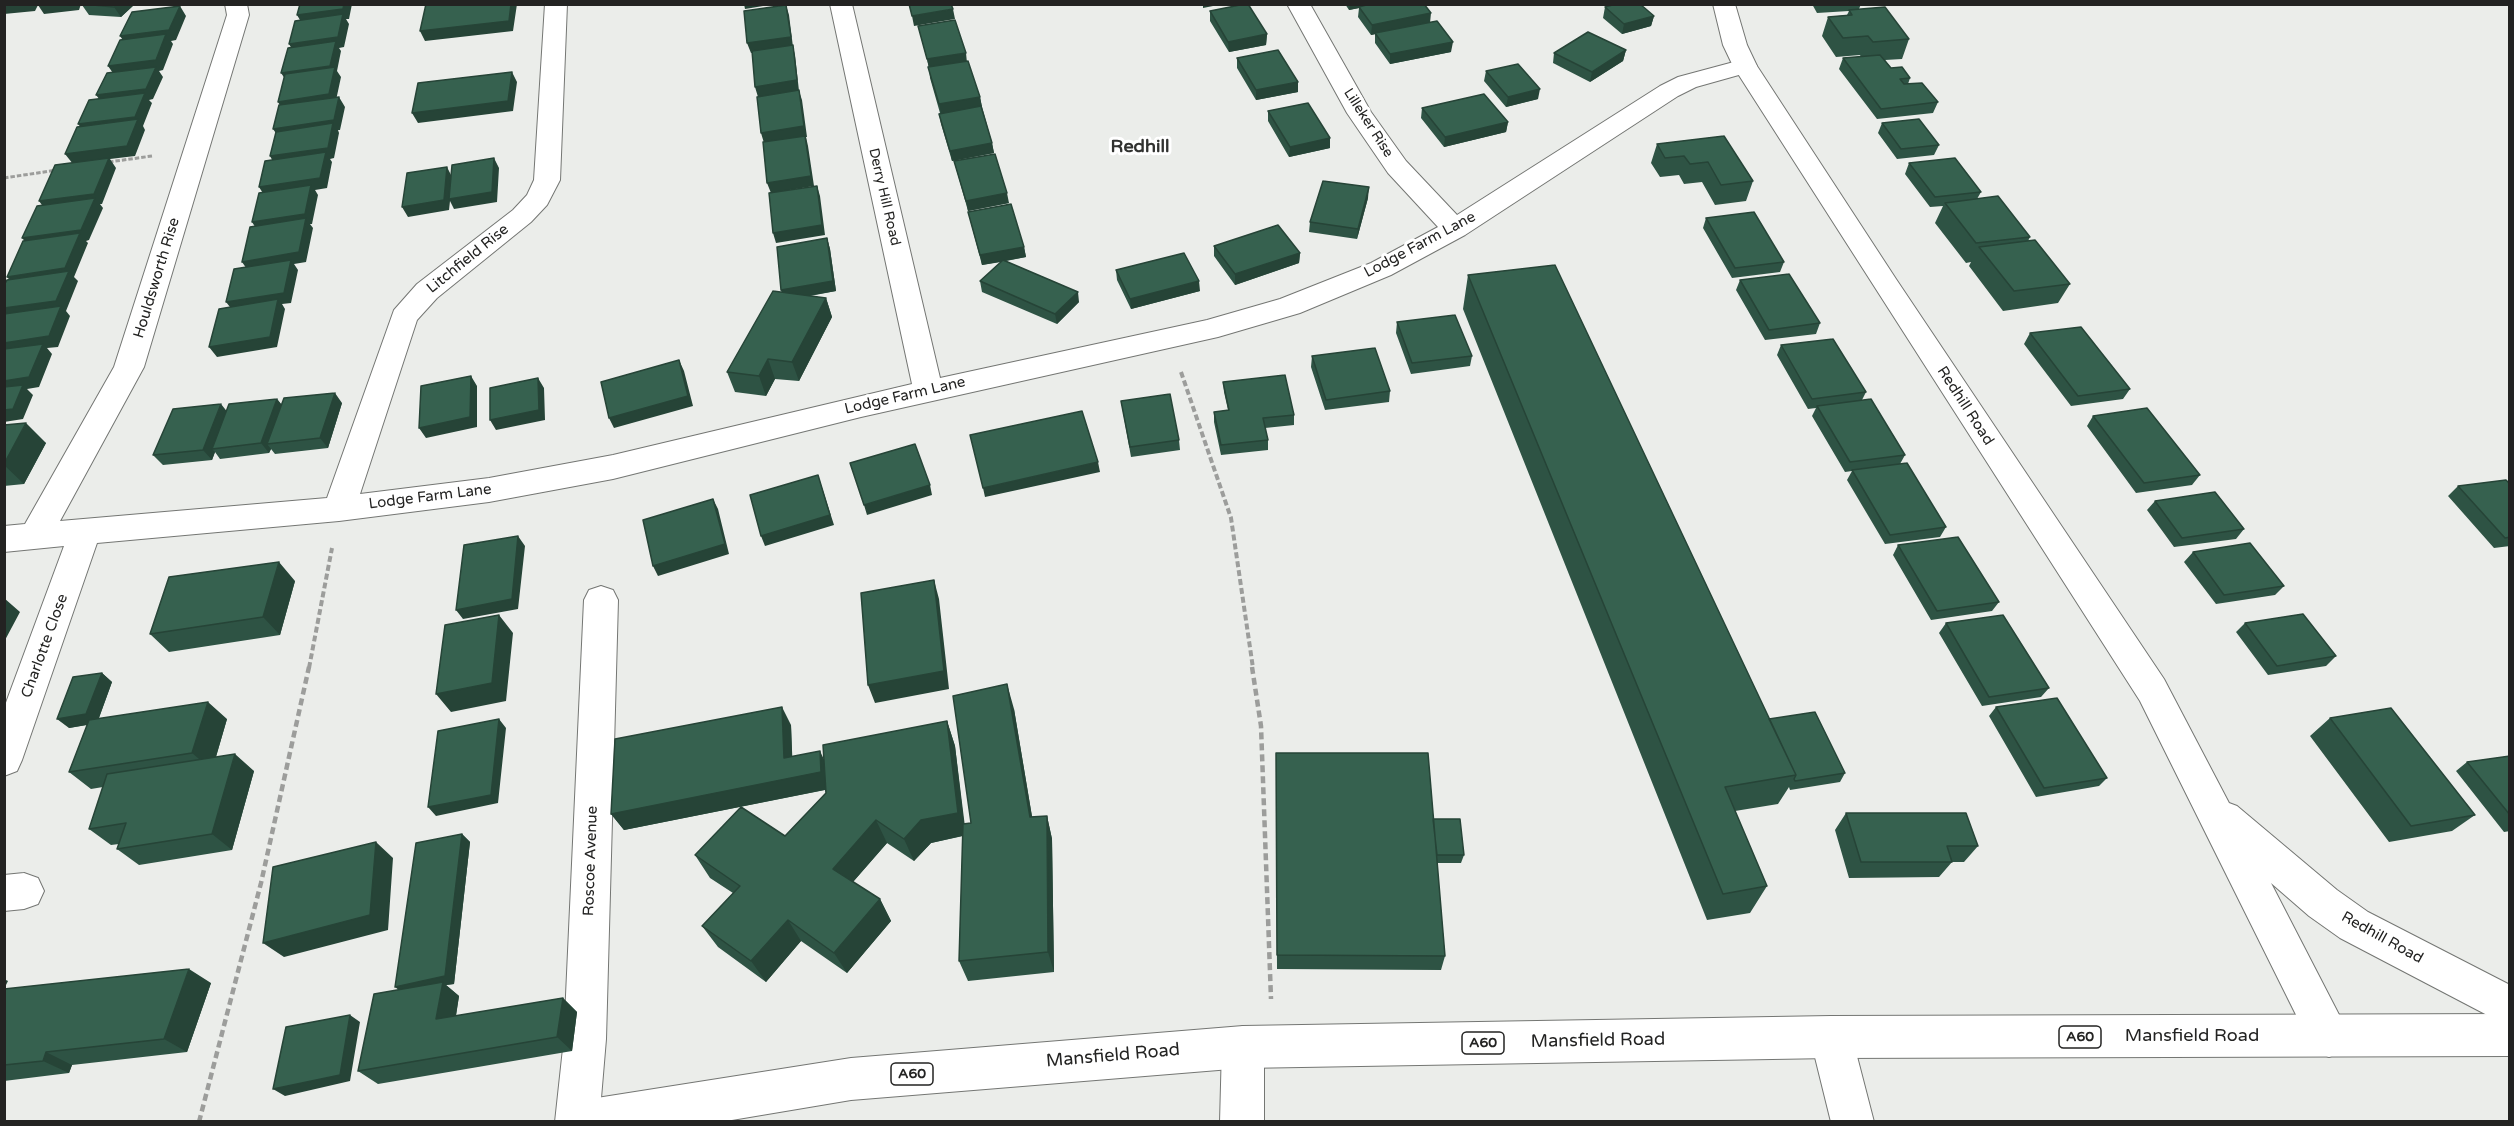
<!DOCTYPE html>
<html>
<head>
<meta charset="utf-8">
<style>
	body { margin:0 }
	#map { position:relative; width:2514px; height:1126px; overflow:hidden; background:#ebedea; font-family:"Varela Round",sans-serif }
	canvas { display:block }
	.frame { position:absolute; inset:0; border:6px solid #232322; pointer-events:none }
</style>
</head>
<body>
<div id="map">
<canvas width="2514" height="1126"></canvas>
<div class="frame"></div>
</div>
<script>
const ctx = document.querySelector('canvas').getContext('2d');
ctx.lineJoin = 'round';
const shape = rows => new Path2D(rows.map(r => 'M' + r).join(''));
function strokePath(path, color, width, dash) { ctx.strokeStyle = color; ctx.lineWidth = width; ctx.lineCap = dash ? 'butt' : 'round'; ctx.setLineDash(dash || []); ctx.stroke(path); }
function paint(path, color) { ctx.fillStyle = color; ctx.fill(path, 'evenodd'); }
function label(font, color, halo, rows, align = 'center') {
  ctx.font = font + ' "Varela Round",sans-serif'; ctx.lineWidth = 6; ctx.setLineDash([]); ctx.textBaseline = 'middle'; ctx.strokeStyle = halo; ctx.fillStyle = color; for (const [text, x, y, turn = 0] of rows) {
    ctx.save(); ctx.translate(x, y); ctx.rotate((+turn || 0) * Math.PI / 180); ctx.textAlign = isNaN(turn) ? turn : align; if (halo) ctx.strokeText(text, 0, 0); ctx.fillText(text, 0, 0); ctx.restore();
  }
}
const street = shape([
	[225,4,247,4,249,15,144,367,60,521,327,498,394,310,417,284,513,210,527,195,534,180,545,4,567,4,560,180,547,205,531,222,437,298,417,320,360,494,489,478,613,455,912,384,830,4,852,4,940,378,1207,320,1280,299,1371,263,1438,227,1388,173,1347,113,1287,4,1310,4,1371,112,1406,161,1457,215,1660,86,1678,77,1745,59,1753,61,1757,66,1753,71,1696,87,1678,96,1465,235,1391,275,1300,313,1218,337,861,417,613,479,489,502,339,521,97,543,22,760,17,771,4,776,4,708,64,546,4,552,4,526,25,524,114,367,227,15,225,4],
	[601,586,613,590,618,600,606,1039,599,1122,555,1122,564,1039,584,600,589,590,601,586],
	[24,873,38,878,44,891,38,904,24,909,4,911,4,875,24,873],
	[1831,1016,1846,1022,1852,1037,1874,1122,1831,1122,1810,1037,1816,1022,1831,1016],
	[1243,1026,1258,1032,1264,1047,1264,1122,1220,1122,1222,1047,1228,1032,1243,1026]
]);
const secondary = shape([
	[1713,4,1735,4,1747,45,1757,66,1896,279,2164,679,2229,803,2237,806,2337,890,2368,912,2510,985,2510,1027,2340,938,2309,916,2271,883,2350,1036,2344,1051,2329,1057,2314,1051,2140,701,1733,66,1723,45,1713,4]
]);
const highway = shape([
	[2510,1014,2510,1056,1831,1058,1243,1068,851,1100,720,1122,563,1122,569,1107,584,1100,851,1058,1243,1026,1831,1016,2510,1014]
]);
strokePath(street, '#747673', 2);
strokePath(secondary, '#747673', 2);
strokePath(highway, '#747673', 2);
strokePath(shape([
	[109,162,152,156],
	[4,178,57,170]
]), '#9c9d9b', 3, [4.5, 2]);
strokePath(shape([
	[1181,372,1231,518,1253,668],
	[309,668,332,548]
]), '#9c9d9b', 4, [6, 3]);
strokePath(shape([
	[1252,667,1261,726,1271,999],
	[199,1122,261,883,309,667]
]), '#9c9d9b', 4.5, [7, 4]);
paint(street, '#fff');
paint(secondary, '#fff');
paint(highway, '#fff');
paint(shape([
	[135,4,121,17,89,15,82,5],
	[1345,4,1424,4,1430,23,1451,52,1390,64,1375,43,1375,34,1371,35,1358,17,1359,8,1349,10],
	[1812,4,1861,4,1859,9,1909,39,1902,59,1885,60,1891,68,1910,78,1908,84,1938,102,1933,113,1877,119,1839,69,1843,58,1861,57,1860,55,1836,57,1822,36,1828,17,1847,15,1849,11,1817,13],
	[1605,7,1654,16,1651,26,1622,34,1603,18],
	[1210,11,1267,34,1266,45,1229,52,1210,21],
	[918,26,967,61,980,97,982,107,992,143,994,153,952,161,941,124,939,114,940,113,930,78,929,67],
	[1626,50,1623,61,1590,82,1553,63,1554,53],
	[1237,58,1298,82,1298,92,1256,100,1237,68],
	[1486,71,1538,99,1506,107,1484,81],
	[1422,108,1508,122,1506,132,1444,147,1421,118],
	[1268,111,1330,138,1330,148,1289,157,1268,121],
	[1882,123,1939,145,1934,155,1897,159,1878,133],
	[1724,136,1753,181,1746,201,1715,205,1702,182,1684,184,1679,175,1660,177,1651,163,1657,144],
	[954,161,1009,203,968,211],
	[1909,163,1981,192,1977,199,2030,237,2028,241,2070,284,2058,303,2003,311,1969,266,1971,262,1966,263,1935,223,1943,206,1930,207,1905,174],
	[1368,198,1357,239,1309,232,1310,222],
	[968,212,1024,247,1026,257,1006,261,1079,302,1057,324,982,292,980,281,1001,262,982,265],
	[1706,218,1784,262,1780,272,1732,278,1703,228],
	[827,238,830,249,836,291,810,296,826,298,832,317,799,381,775,379,766,396,735,392,727,372,782,292,781,290],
	[1214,246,1300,253,1299,263,1235,285,1214,256],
	[1116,270,1200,291,1131,309,1117,280],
	[1468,275,1769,719,1845,773,1840,782,1790,790,1789,787,1778,804,1735,811,1767,886,1750,913,1707,920,1463,309],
	[1740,280,1820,323,1816,334,1765,340,1736,290],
	[1397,322,1472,356,1470,366,1411,374,1396,333],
	[2030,333,2130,389,2123,399,2071,406,2024,344],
	[1781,345,1866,392,1862,400,1905,455,1900,464,1946,527,1940,537,1885,544,1847,480,1852,471,1845,472,1812,416,1816,408,1808,409,1777,355],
	[1312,356,1390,391,1389,402,1325,410,1311,367],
	[1223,382,1294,415,1294,425,1265,428,1268,440,1268,450,1221,455,1214,422,1214,412,1228,410,1224,392],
	[277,399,281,404,342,403,328,448,275,454,271,449,269,453,220,459,215,452,212,460,163,465,153,455,226,411],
	[1121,401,1179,440,1180,450,1131,457],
	[2093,416,2200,475,2192,485,2136,493,2087,426],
	[4,425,46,443,24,484,4,486],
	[2510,484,2510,546,2494,548,2448,496,2458,486],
	[2155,501,2244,529,2236,539,2174,547,2147,510],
	[1898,545,1999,602,1992,611,1931,620,1893,555],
	[2193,552,2284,586,2275,595,2216,604,2184,562],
	[295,581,280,635,169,652,150,634],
	[1946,623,2049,688,2041,697,1982,706,1939,633],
	[2245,623,2336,656,2326,666,2268,675,2236,632],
	[102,673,112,682,99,718,227,719,216,757,254,771,232,850,139,865,117,849,119,844,111,845,89,829,103,787,91,789,69,772,87,725,69,728],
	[1996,707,2107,778,2099,786,2036,797,1989,716],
	[1014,709,1032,817,1047,816,1052,839,1054,972,968,981,959,961,963,836,931,843,914,861,887,843,853,882,880,899,891,921,847,973,801,941,766,982,718,947,702,926,733,893,710,878,695,855,785,836,826,793,825,790,624,830,611,814,791,725,792,757,824,759,947,721,955,746,964,824,971,823],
	[2330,718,2475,815,2452,831,2389,842,2310,736],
	[1276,753,1433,819,1464,855,1461,863,1437,863,1445,956,1441,970,1277,969],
	[2510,756,2510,831,2504,832,2456,771,2467,762],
	[1846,813,1978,846,1964,862,1952,862,1939,877,1849,878,1835,830],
	[462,834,470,842,454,984,446,985,459,996,456,1016,563,998,577,1012,572,1051,378,1084,358,1071,399,990],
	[211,983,187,1052,72,1065,69,1073,4,1081,4,989]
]), '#2e5344');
paint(shape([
	[4,4,81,4,79,10,44,14,38,5,35,11,4,14],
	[117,4,135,4,121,17,114,7],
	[344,4,352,4,349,19,346,19,349,24,344,47,339,48,341,51,337,71,341,77,335,105,284,112,278,102,288,83,281,73,295,54,289,44,303,25,297,15],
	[511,4,517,4,513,31,425,41,420,31],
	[744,4,775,4,745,9],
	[1203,4,1223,4,1203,8],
	[1350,4,1379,4,1359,7,1359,8,1349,10],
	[786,5,789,15,793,47,795,55,799,91,802,100,807,137,806,137,808,146,814,186,771,193,767,183,764,143,761,133,758,97,755,87,793,47,751,53,747,43],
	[180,6,186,16,176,40,171,41,173,44,163,70,159,71,163,77,153,99,149,100,152,103,143,126,145,130,135,156,110,159,116,168,102,204,100,204,103,208,89,240,86,241,88,243,74,277,78,281,66,311,70,316,58,347,47,348,52,354,39,387,27,389,33,395,23,419,4,422,4,308,16,287,7,277,31,248,22,238,47,212,39,201,73,164,65,154,86,134,78,124,104,105,96,95,115,76,108,66,127,46,120,36],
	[953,9,955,19,914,26,912,16],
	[1431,13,1430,23,1371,35,1372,25],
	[1654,16,1651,26,1622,34,1624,24],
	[1267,34,1266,45,1229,52,1228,42],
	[1453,42,1451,52,1390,64,1390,54],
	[1626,50,1623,61,1590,82,1592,72],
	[966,53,967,63,929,69,927,59],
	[512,72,517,82,513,111,418,123,412,113],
	[1298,82,1298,92,1256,100,1256,90],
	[1540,89,1538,99,1506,107,1508,97],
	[339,97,345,107,340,130,338,130,339,133,334,158,330,159,332,162,327,188,315,190,318,195,312,224,310,224,313,228,306,262,294,264,298,270,291,303,282,304,285,309,277,347,217,357,209,347,234,312,226,302,249,272,242,262,259,233,252,222,266,198,259,187,276,167,270,156,280,139,273,129],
	[980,97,982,107,941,114,939,104],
	[1508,122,1506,132,1444,147,1445,137],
	[1330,138,1330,148,1289,157,1290,147],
	[992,143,994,153,952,161,950,151],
	[494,158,499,168,497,202,454,209,450,201,449,210,408,217,402,207,447,167,452,177],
	[817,186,820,196,825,235,776,243,773,233],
	[1369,187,1368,198,1357,239,1358,229],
	[1007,193,1009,203,968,211,966,201],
	[827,238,830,249,836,291,784,300,781,290],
	[1024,247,1026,257,982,265,980,255],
	[1300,253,1299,263,1235,285,1235,274],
	[1199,281,1200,291,1131,309,1130,299],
	[1078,292,1079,302,1057,324,1055,314],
	[826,298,832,317,799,381,792,362],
	[768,359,775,379,766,396,759,376],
	[679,360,684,371,693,406,614,428,609,418],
	[471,376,477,386,477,427,426,438,419,428],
	[538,378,544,388,545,420,496,430,490,420],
	[335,393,342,403,328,448,320,438],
	[277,399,285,409,267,444,271,449,269,453,261,443],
	[221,404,229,414,212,449,215,452,212,460,203,450],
	[26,423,46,443,24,484,4,465,4,464],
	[1098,462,1100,472,985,497,983,488],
	[818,475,834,525,765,546,761,536],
	[930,485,932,495,867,515,864,505],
	[713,499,718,509,729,554,658,576,653,566],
	[518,536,525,546,518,609,463,619,456,610],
	[279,562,295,581,280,635,263,617],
	[934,580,939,599,949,689,875,703,868,685],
	[4,598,20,612,4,642],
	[499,615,513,633,506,701,451,712,436,694],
	[102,673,112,682,97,723,69,728,57,719],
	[1007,684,1014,709,1036,840,1030,817],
	[208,702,227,719,212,770,192,753],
	[782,707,791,725,793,775,784,758],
	[499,719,506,728,498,803,436,816,428,807],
	[947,721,955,746,966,835,931,843,914,861,904,839],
	[820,751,828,768,829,789,624,830,611,814],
	[235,754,254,771,232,850,212,834],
	[1047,816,1052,839,1054,972,1048,952],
	[876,820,887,843,845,891,833,869],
	[462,834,470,842,454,984,446,985,459,996,453,1033,395,987],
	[376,842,393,858,388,930,284,957,263,943],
	[880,899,891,921,847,973,834,953],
	[788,920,801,941,766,982,751,961],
	[189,969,211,983,187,1052,164,1039],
	[4,979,8,981,4,989],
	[563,998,577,1012,572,1051,557,1037],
	[350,1015,360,1022,350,1081,285,1096,273,1089],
	[46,1052,72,1065,69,1073,43,1061]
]), '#264437');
const building = shape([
	[82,4,117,4,114,7,82,4],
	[300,4,344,4,343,9,297,15,300,4],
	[426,4,511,4,509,21,420,31,426,4],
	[909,4,951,4,953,9,912,16,909,4],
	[1245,4,1248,4,1267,34,1228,42,1210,11,1245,4],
	[1370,4,1424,4,1431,13,1372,25,1359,7,1370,4],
	[1616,4,1640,4,1654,16,1624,24,1605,7,1616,4],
	[786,5,791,37,747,43,744,11,786,5],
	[180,6,169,30,120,36,132,12,180,6],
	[1885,7,1909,39,1873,42,1868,36,1843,38,1828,17,1852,15,1849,10,1885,7],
	[343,14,338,37,289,44,295,21,343,14],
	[955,20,966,53,927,59,918,26,955,20],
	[1437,21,1453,42,1390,54,1375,33,1437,21],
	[1588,32,1626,50,1592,72,1554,53,1588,32],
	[166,34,156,60,108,66,120,40,166,34],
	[336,41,330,66,281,73,288,48,336,41],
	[793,45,797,80,755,87,752,51,793,45],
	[1278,50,1298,82,1256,90,1237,58,1278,50],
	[1880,55,1891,68,1902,67,1910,78,1900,79,1904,84,1922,83,1938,102,1881,109,1843,58,1880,55],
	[968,61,980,97,939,104,928,67,968,61],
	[1518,64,1540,89,1508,97,1486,71,1518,64],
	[156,67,146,89,96,95,107,73,156,67],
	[335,67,329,94,278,102,285,74,335,67],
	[512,72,508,101,412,113,418,83,512,72],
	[799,90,804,126,761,133,757,97,799,90],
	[145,93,135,117,78,124,89,100,145,93],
	[1484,94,1508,122,1445,137,1422,108,1484,94],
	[339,97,334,120,273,129,279,105,339,97],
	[1308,103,1330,138,1290,147,1268,111,1308,103],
	[981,106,992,143,950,151,939,114,981,106],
	[138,119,127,146,65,154,77,127,138,119],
	[1919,119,1939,145,1901,149,1882,123,1919,119],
	[333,123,328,148,270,156,276,132,333,123],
	[805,136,811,176,767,183,763,142,805,136],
	[1724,136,1753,181,1721,185,1708,162,1690,164,1684,156,1665,158,1657,144,1724,136],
	[326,152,320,178,259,187,265,161,326,152],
	[995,154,1007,193,966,201,954,161,995,154],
	[109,158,94,194,39,201,55,165,109,158],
	[494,158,492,192,449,199,452,165,494,158],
	[1955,158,1981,192,1935,197,1909,163,1955,158],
	[447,167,444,200,402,207,407,173,447,167],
	[1323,181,1369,187,1358,229,1310,222,1323,181],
	[311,185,305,214,252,222,259,193,311,185],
	[817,186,822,225,773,233,769,193,817,186],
	[1998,196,2030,237,1976,243,1945,203,1998,196],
	[95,198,81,230,22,238,37,206,95,198],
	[1011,204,1024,247,980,255,968,212,1011,204],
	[1754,212,1784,262,1735,268,1706,218,1754,212],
	[306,218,299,252,242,262,250,227,306,218],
	[1278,225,1300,253,1235,274,1214,246,1278,225],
	[80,233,65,268,7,277,23,241,80,233],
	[827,238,833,281,781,290,777,247,827,238],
	[2035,240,2070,284,2014,291,1979,247,2035,240],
	[1184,253,1199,281,1130,299,1116,270,1184,253],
	[291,260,284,293,226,302,234,269,291,260],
	[1003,260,1078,292,1055,314,980,281,1003,260],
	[1555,265,1796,775,1725,787,1767,886,1723,894,1468,275,1555,265],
	[69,271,56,301,4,308,4,285,7,280,69,271],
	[1789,274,1820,323,1769,330,1740,280,1789,274],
	[773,291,826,298,792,362,768,359,759,376,727,372,773,291],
	[278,299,270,337,209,347,219,309,278,299],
	[61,306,49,336,4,343,4,314,61,306],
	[1455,315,1472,356,1412,363,1397,322,1455,315],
	[2081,327,2130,389,2078,396,2030,333,2081,327],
	[1833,339,1866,392,1812,399,1781,345,1833,339],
	[43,344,29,377,4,381,4,349,43,344],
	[1375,348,1390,391,1326,400,1312,356,1375,348],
	[679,360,688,396,609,418,601,382,679,360],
	[1285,375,1294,415,1263,418,1268,440,1221,445,1214,412,1229,410,1223,382,1285,375],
	[471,376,470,417,419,428,421,386,471,376],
	[538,378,539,410,490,420,490,388,538,378],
	[23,385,13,409,4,410,4,387,23,385],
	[335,393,320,438,267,444,284,398,335,393],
	[1170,394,1179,440,1130,447,1121,401,1170,394],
	[277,399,261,443,212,449,229,404,277,399],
	[1871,399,1905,455,1850,462,1817,406,1871,399],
	[221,404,203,450,153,455,173,409,221,404],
	[2147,408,2200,475,2144,483,2093,416,2147,408],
	[1082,411,1098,462,983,488,970,435,1082,411],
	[26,423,4,464,4,425,26,423],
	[915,444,930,485,864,505,850,463,915,444],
	[1907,463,1946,527,1890,535,1852,470,1907,463],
	[818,475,830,515,761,536,750,495,818,475],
	[2506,480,2510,484,2510,537,2505,538,2458,486,2506,480],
	[2215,492,2244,529,2182,538,2155,501,2215,492],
	[713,499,725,544,653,566,643,520,713,499],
	[518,536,512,599,456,610,464,545,518,536],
	[1958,537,1999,602,1937,611,1898,545,1958,537],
	[2250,543,2284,586,2224,595,2193,552,2250,543],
	[279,562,263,617,150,634,169,577,279,562],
	[934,580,944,671,868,685,861,593,934,580],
	[2303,614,2336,656,2277,666,2245,623,2303,614],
	[499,615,492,683,436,694,445,625,499,615],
	[2003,615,2049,688,1989,697,1946,623,2003,615],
	[102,673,86,714,57,719,73,677,102,673],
	[1007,684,1030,817,1047,816,1048,952,959,961,963,824,971,823,953,696,1007,684],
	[2057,698,2107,778,2044,788,1996,707,2057,698],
	[208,702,192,753,69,772,89,720,208,702],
	[782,707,784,758,820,751,821,772,611,814,615,739,782,707],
	[2391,708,2475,815,2411,826,2330,718,2391,708],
	[1815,712,1845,773,1795,781,1794,779,1796,775,1769,719,1815,712],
	[499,719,491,795,428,807,438,731,499,719],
	[947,721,958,813,921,820,904,839,876,820,833,869,880,899,834,953,788,920,751,961,702,926,740,886,695,855,741,807,785,836,826,793,823,745,947,721],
	[1276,753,1428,753,1445,956,1277,955,1276,753],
	[235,754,212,834,117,849,126,823,89,829,107,774,235,754],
	[2510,756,2510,815,2467,762,2510,756],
	[1846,813,1966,813,1978,846,1947,846,1952,862,1861,862,1846,813],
	[1433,819,1460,819,1464,855,1437,855,1433,819],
	[462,834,445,976,395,987,416,843,462,834],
	[376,842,370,915,263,943,273,867,376,842],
	[189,969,164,1039,46,1052,43,1061,4,1065,4,989,189,969],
	[443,982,436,1019,563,998,557,1037,358,1071,374,994,443,982],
	[350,1015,340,1075,273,1089,286,1027,350,1015]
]);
paint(building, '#36614f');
strokePath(building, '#264437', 1.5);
label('14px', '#232322', '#fff', [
	["Lilleker Rise",1368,123,57],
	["Derry Hill Road",884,197,77]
]);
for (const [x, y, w] of [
	[2080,1037,42],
	[1483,1043,42],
	[912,1074,42]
]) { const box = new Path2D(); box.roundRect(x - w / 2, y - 11, w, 22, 4.5); ctx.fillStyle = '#fff'; ctx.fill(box); strokePath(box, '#232322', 1.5); }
label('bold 14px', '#232322', null, [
	["A60",2080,1037],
	["A60",1483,1043],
	["A60",912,1074]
]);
label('15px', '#232322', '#fff', [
	["Lodge Farm Lane",1420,245,-28],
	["Litchfield Rise",468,259,-39],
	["Houldsworth Rise",157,278,-73],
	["Lodge Farm Lane",905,396,-13],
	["Redhill Road",1965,406,57],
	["Lodge Farm Lane",430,497,-7],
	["Charlotte Close",45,646,-70],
	["Roscoe Avenue",591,861,-88],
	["Redhill Road",2382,938,29]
]);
label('bold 18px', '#313230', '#fff', [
	["Redhill",1140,147]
]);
label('18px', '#232322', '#fff', [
	["Mansfield Road",2192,1036],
	["Mansfield Road",1598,1041,-1],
	["Mansfield Road",1113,1056,-5]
]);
</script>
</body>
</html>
